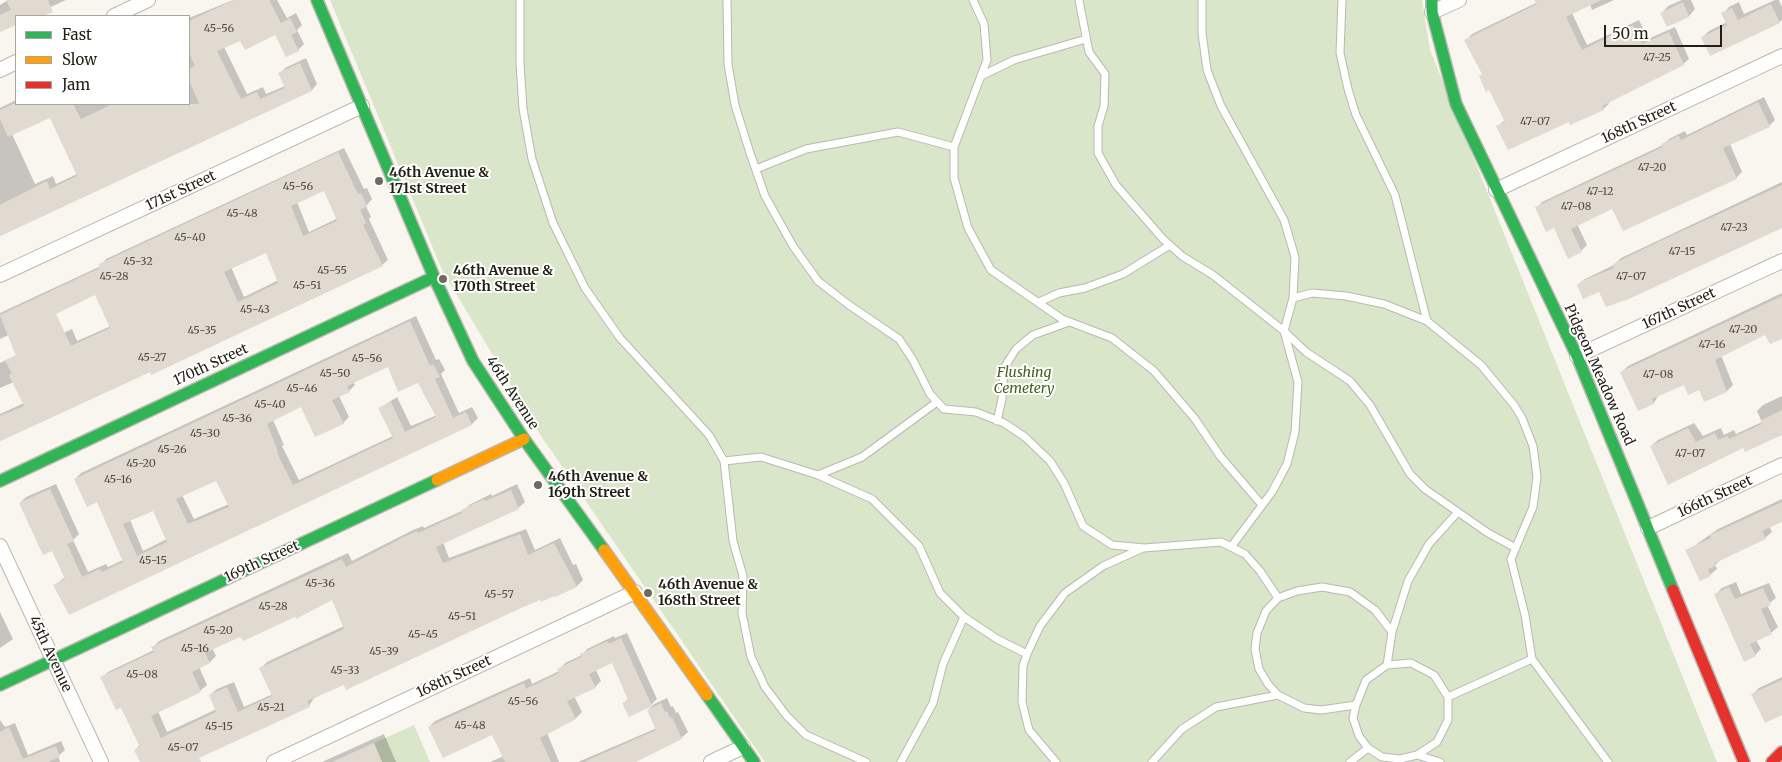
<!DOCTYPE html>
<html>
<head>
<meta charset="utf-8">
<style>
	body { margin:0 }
	#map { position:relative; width:1782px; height:762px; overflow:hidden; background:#f9f6ef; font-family:Merriweather,serif }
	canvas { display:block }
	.legend { position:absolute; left:15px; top:15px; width:175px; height:90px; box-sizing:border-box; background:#fff; border:1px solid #a7a5a1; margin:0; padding:6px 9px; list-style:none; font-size:15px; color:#241f13 }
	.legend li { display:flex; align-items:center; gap:10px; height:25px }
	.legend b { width:25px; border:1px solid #a7a5a1 }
	.scale { position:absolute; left:1604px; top:25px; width:118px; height:22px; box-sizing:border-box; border:2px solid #241f13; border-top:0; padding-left:6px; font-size:15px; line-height:18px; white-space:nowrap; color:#241f13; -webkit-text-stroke:4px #fff; paint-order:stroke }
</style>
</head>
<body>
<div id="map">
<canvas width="1782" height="762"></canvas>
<ul class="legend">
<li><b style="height:6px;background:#30b455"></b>Fast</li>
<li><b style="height:6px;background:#ff9f0a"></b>Slow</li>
<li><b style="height:6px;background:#e5322d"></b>Jam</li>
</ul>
<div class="scale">50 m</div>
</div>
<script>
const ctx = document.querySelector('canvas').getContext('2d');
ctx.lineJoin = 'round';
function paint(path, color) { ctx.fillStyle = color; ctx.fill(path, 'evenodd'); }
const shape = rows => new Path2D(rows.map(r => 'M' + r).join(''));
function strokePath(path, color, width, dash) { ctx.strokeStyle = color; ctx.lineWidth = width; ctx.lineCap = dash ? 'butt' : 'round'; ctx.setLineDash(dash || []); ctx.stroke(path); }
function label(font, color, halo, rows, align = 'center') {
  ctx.font = font + ' Merriweather,serif'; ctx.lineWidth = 4; ctx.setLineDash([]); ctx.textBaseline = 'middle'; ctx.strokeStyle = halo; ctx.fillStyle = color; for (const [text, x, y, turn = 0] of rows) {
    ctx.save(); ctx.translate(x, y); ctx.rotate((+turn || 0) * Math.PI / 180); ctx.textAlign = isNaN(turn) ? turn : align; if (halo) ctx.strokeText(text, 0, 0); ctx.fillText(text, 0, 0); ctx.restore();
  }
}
paint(shape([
	[330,0,1422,0,1430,50,1717,762,765,762,541,436,442,270],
	[414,725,430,762,382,762,374,743]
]), '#dae6ca');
paint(shape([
	[8,0,66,0,31,16,16,16,16,23,0,31,0,5],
	[233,0,277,0,287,18,296,13,302,25,297,30,304,44,298,50,276,33,241,39,224,47,247,94,263,87,266,94,285,86,280,74,285,68,306,58,317,84,312,90,0,236,0,108,16,100,16,104,189,104,189,18],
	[51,116,77,174,56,184,53,176,35,184,12,134],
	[1542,0,1614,0,1592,10,1590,4,1572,13,1587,45,1639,20,1648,39,1675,27,1689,59,1683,64,1608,102,1609,104,1603,109,1569,120,1498,126,1505,120,1466,40,1472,34],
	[1682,0,1691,0,1695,9,1689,16,1668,25,1662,13,1668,6],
	[1775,0,1779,0,1782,7,1782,20,1779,22,1703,37,1709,31,1727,22,1723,14,1729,7,1739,2,1744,14],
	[1764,97,1775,120,1769,126,1730,144,1742,172,1736,178,1613,207,1577,224,1587,245,1581,251,1537,208,1542,202,1663,145,1669,139,1685,131,1687,135],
	[344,148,364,189,367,188,372,199,366,206,371,217,369,219,388,260,382,265,0,441,0,414,24,403,14,382,0,388,0,363,72,329,77,341,111,326,95,294,0,339,0,313,101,266,106,259],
	[324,189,338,218,309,232,297,202],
	[267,251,279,280,244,297,231,267],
	[1782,182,1782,226,1600,290,1578,285,1585,279,1614,265,1621,258],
	[1782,293,1782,337,1766,334,1721,355,1733,385,1727,391,1699,388,1684,383,1659,394,1654,403,1639,410,1621,373,1628,366],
	[416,316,436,360,439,359,445,370,441,374,459,413,472,407,478,418,472,424,112,594,55,585,65,577,52,550,20,503,26,497,56,484,79,534,73,540,88,572,106,564,108,567,123,560,98,501,75,479,81,473],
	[389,365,418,382,437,415,411,426,397,397,380,408,393,436,299,480,282,446,284,445,273,420,301,406,343,423,349,417,339,396,349,391,355,385,353,382],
	[218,479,229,504,194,519,182,495],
	[153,509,167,539,143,551,130,520],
	[1782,396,1782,434,1743,447,1651,446,1658,440,1694,423,1703,436,1721,428,1724,435,1734,430,1736,434,1762,422,1757,411,1763,405],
	[517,484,525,502,518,508,443,542,449,558,526,529,535,550,560,538,573,565,576,564,583,580,577,586,556,596,540,598,345,683,314,698,309,706,189,762,141,762,135,750,140,745,122,706,101,678,108,672,154,650,153,647,159,641,348,553,352,561,413,530,423,526,424,528,464,510,469,505,491,494,492,496],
	[332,598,344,626,267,662,261,668,273,694,244,707,234,682,217,689,210,695,217,709,167,732,158,711,200,691,207,685,199,667,210,662,216,656,212,648],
	[1782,499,1782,520,1769,526,1772,532,1765,538,1721,559,1715,565,1717,569,1710,575,1687,551,1718,529],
	[1736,582,1741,594,1769,583,1776,598,1767,605,1778,627,1772,632,1756,640,1761,649,1755,655,1716,594,1722,588],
	[0,612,13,639,0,648],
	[627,633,657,699,651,705,629,715,624,703,629,698,613,662,596,670,601,681,595,687,574,696,582,712,576,718,547,733,559,762,490,762,504,756,493,734,429,727,435,721,530,678,532,684,559,671,565,663,582,655,587,649,614,636,615,638],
	[1782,677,1782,712,1753,694,1759,688],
	[667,698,671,707,673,706,676,713,678,712,688,732,681,738,626,762,578,762,657,728,648,710,654,704],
	[0,720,5,727,15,723,28,755,61,741,65,750,58,756,60,762,0,762],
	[384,734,396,762,322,762]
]), '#0003');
paint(shape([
	[6,0,48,0,53,12,43,16,16,16,16,25,0,32,0,15,11,10],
	[234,0,269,0,281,23,290,18,297,32,291,35,299,51,286,57,275,35,245,50,240,41,217,51,241,99,257,92,260,99,285,88,278,73,300,63,312,91,0,236,0,205,47,181,50,189,77,176,50,118,8,137,0,119,0,110,13,104,73,104,81,119,113,104,199,104,189,80,189,69,195,66,189,52,189,21],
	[1534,0,1601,0,1566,17,1582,50,1633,25,1642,44,1669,32,1684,65,1602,106,1604,110,1570,125,1569,122,1508,150,1496,126,1505,122,1489,90,1486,92,1479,76,1482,74,1464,40,1537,4],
	[1683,2,1689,17,1667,27,1660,13],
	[1771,4,1780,23,1710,56,1701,37,1727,25,1721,13,1732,8,1738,20],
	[1758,102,1770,127,1723,148,1737,179,1623,231,1612,209,1571,229,1582,252,1568,259,1554,228,1546,232,1535,207,1663,147,1661,144,1679,136,1681,140],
	[338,152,358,194,361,193,367,206,360,210,366,223,363,225,383,266,151,375,150,372,0,441,0,416,24,406,9,375,12,374,5,360,16,356,0,315,100,268,99,264],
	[324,191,337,221,303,236,291,206],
	[266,253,278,283,238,302,224,272],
	[95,295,110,328,71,346,56,314],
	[1782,185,1782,228,1629,299,1606,307,1599,292,1583,299,1577,285,1582,281,1614,268,1613,264,1658,242],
	[1782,296,1782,339,1770,344,1765,335,1715,360,1727,392,1704,402,1699,390,1688,395,1684,385,1652,399,1654,404,1638,411,1620,372],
	[410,321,430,366,433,364,440,377,435,379,453,418,466,412,472,425,69,615,53,585,65,579,52,551,43,555,19,503,50,489,74,541,67,544,82,577,100,569,102,572,123,562,97,502,87,507,74,479],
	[388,367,398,392,418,383,436,417,405,432,391,402,378,408,393,438,293,485,277,453,278,452,267,424,301,407,315,437,344,424,332,400,350,392,347,386],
	[216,481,229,507,188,524,176,499],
	[153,511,167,542,137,556,123,524],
	[1782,410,1782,435,1745,452,1743,448,1668,485,1650,446,1688,428,1696,442,1715,433,1718,440,1728,436,1729,439,1762,424,1760,421],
	[511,490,519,509,436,547,443,563,520,534,528,555,554,543,577,587,555,597,554,596,541,602,540,600,521,608,346,690,344,685,307,701,310,707,199,758,201,762,140,762,134,750,140,747,121,708,116,710,100,677,154,652,151,647,342,559,346,567,406,536,417,531,418,533,462,513,461,510,484,499,485,501],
	[332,600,344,629,259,668,272,696,238,712,227,687,209,695,216,712,161,738,151,716,201,692,192,672,210,663,205,653,240,637,243,641,295,617,296,619],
	[1782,502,1782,522,1762,531,1766,539,1715,563,1716,566,1708,569,1711,576,1700,581,1685,550,1711,538,1710,535],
	[1729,587,1735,599,1763,588,1771,605,1761,609,1772,634,1750,644,1756,656,1744,662,1714,594],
	[621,638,652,706,629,717,622,703,628,700,612,663,589,674,596,688,567,701,576,719,540,738,551,762,505,762,492,735,443,758,428,727,524,683,526,689,559,673,557,669,581,657,580,654,608,641,609,644],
	[1782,680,1782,715,1765,723,1751,694],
	[661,703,665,712,667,711,670,718,672,717,682,739,636,762,584,762,656,730,647,710],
	[9,727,23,759,56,746,60,757,48,762,0,762,0,732],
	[374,743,382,762,332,762]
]), '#e0dad1');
const lane = shape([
	[520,0,520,63,523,109,532,159,553,223,585,288,620,338,709,435,724,461,733,541,743,576,742,613,751,657,765,687,786,715,806,735,866,762],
	[727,0,728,64,735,105,750,153,765,196,793,246,818,281,849,305,899,339,913,360,930,394,944,409,976,412,1004,423,1025,437,1050,461,1064,483,1083,526,1112,545,1144,548,1221,542,1245,554,1260,571,1278,598,1266,611,1257,633,1255,649,1259,669,1268,684,1278,695,1304,708,1321,710,1356,705,1353,718,1359,736,1368,748,1382,757,1400,759,1417,755,1440,762],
	[1079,0,1089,52,1105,74,1104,106,1098,126,1098,153,1116,185,1163,239,1182,256,1213,275,1284,331,1306,352,1350,381,1370,405,1410,474,1425,489,1488,533,1516,548],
	[1202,0,1202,33,1207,70,1221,106,1284,220,1295,257,1293,298,1284,331,1298,382,1295,432,1287,464,1272,492,1231,547],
	[1342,0,1340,53,1348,89,1356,115,1395,195,1427,321,1481,365,1514,405,1522,418,1533,446,1537,477,1533,507,1511,559,1525,615,1532,659,1608,762],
	[981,76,1014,60,1086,39],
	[954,147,954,178,968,228,991,270,1062,319,1112,338,1154,371,1195,419,1220,456,1262,505],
	[756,169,806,149,898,132,954,147,987,60,984,24,973,0],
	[1293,298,1312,293,1346,296,1384,304,1427,321],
	[1039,302,1059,293,1085,288,1123,274,1170,245],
	[997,421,1002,399,1004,368,1016,349,1033,335,1069,322],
	[724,461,761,457,818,475,872,499,919,546,940,593,964,617,997,639,1027,654],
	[818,475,862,457,937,402],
	[1278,598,1297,591,1322,587,1350,592,1375,610,1392,632],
	[1387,665,1392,632,1408,581,1429,544,1458,512],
	[1448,697,1532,659],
	[1356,705,1366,680,1387,665,1411,663,1434,675,1448,697,1448,720,1437,742,1417,755],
	[901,762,933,703,943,664,964,617],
	[1056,762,1029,730,1022,702,1023,666,1027,654,1040,626,1065,593,1103,566,1143,548],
	[1152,762,1182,729,1216,707,1278,695],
	[1350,762,1368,748]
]);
const street = shape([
	[1432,12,1459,0],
	[114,16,148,0],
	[0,70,16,62],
	[1496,190,1782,56],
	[0,275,362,106],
	[1577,356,1782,261],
	[1648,528,1782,465],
	[0,546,101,762],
	[274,762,635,592],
	[711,762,743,747]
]);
const fast = shape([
	[317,0,434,277,473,361,524,439,604,550],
	[1432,0,1432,12,1456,104,1577,356,1673,590],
	[0,481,434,277],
	[0,685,437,480],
	[707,695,754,762]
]);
const slow = shape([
	[437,480,524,439],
	[604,550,707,695]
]);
const jam = shape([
	[1673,590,1744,762],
	[1772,762,1782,752]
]);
strokePath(lane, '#bcb8b0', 9);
strokePath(street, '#bcb8b0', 16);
strokePath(fast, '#bcb8b0', 14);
strokePath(slow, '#bcb8b0', 14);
strokePath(jam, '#bcb8b0', 14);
strokePath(lane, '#fefefd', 7);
strokePath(street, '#fefefd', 14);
strokePath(fast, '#30b455', 11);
strokePath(slow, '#ff9f0a', 11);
strokePath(jam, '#e5322d', 11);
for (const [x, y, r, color] of [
	[379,181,5,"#6f6a60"],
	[443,279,5,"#6f6a60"],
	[538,485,5,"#6f6a60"],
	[648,593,5,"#6f6a60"]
]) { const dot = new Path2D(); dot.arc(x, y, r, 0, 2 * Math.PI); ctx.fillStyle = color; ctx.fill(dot); strokePath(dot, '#fff', 2); }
label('11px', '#534e42', null, [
	["45-56",219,29],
	["47-25",1657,58],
	["47-07",1535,122],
	["47-20",1652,168],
	["45-56",298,187],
	["47-12",1600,192],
	["47-08",1576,207],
	["45-48",242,214],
	["47-23",1734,228],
	["45-40",190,238],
	["47-15",1682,252],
	["45-32",138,262],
	["45-55",332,271],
	["45-28",114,277],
	["47-07",1631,277],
	["45-51",307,286],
	["45-43",255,310],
	["47-20",1743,330],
	["45-35",202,331],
	["47-16",1712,345],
	["45-27",152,358],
	["45-56",367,359],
	["45-50",335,374],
	["47-08",1658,375],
	["45-46",302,389],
	["45-40",270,405],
	["45-36",237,419],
	["45-30",205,434],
	["45-26",172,450],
	["47-07",1690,454],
	["45-20",141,464],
	["45-16",118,480],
	["45-15",153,561],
	["45-36",320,584],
	["45-57",499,595],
	["45-28",273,607],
	["45-51",462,617],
	["45-20",218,631],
	["45-45",423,635],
	["45-16",195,649],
	["45-39",384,652],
	["45-33",345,671],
	["45-08",142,675],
	["45-56",523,702],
	["45-21",271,708],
	["45-48",470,726],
	["45-15",219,727],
	["45-07",183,748]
]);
label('14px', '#241f13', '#fff', [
	["168th Street",1639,123,-25],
	["171st Street",181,191,-25],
	["167th Street",1679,309,-25],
	["170th Street",211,365,-25],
	["Pidgeon Meadow Road",1599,375,66],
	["46th Avenue",512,393,57],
	["166th Street",1715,497,-25],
	["169th Street",262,562,-25],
	["45th Avenue",50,654,65],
	["168th Street",454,677,-25]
]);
label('bold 14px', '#241f13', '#fff', [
	["46th Avenue &",389,173],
	["171st Street",389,189],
	["46th Avenue &",453,271],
	["170th Street",453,287],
	["46th Avenue &",548,477],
	["169th Street",548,493],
	["46th Avenue &",658,585],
	["168th Street",658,601]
], 'left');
label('italic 14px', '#43601e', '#fff', [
	["Flushing",1024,373],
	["Cemetery",1024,389]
]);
</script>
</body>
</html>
